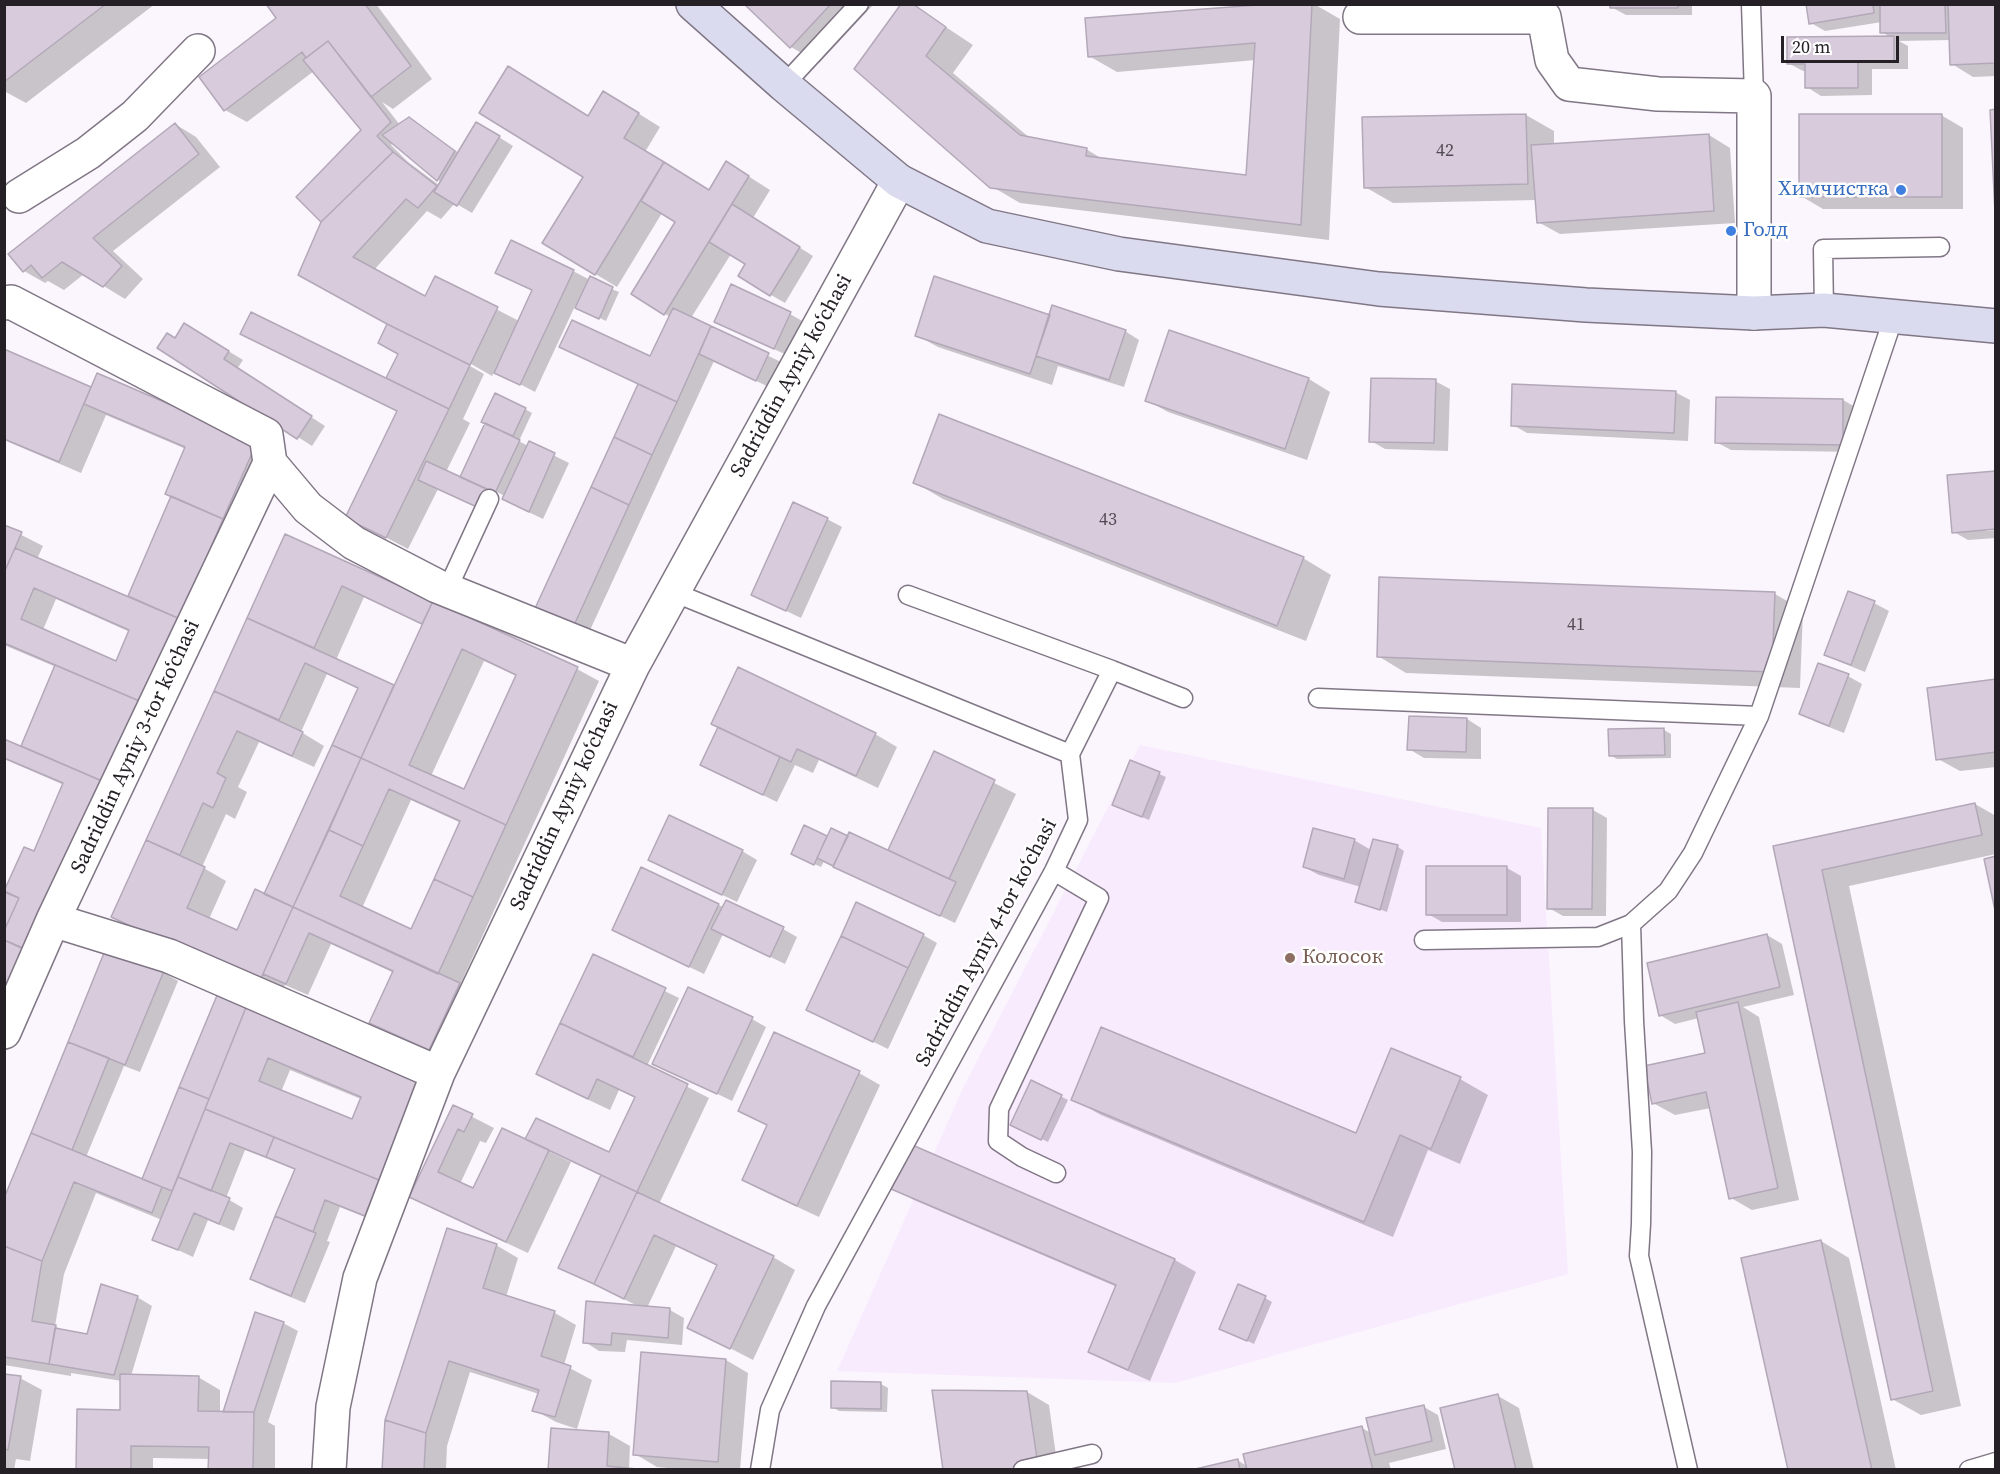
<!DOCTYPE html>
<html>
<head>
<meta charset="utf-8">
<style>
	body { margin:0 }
	#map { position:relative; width:2000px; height:1474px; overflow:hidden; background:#fbf6fd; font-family:"Source Serif 4",serif }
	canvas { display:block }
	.frame { position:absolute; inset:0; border:6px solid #252026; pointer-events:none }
	.scale { position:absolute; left:1781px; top:36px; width:118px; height:27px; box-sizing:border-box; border:3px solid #252026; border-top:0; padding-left:8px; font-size:18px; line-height:21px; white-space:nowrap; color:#252026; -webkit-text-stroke:4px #fff; paint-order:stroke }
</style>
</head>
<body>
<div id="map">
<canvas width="2000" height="1474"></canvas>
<div class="frame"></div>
<div class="scale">20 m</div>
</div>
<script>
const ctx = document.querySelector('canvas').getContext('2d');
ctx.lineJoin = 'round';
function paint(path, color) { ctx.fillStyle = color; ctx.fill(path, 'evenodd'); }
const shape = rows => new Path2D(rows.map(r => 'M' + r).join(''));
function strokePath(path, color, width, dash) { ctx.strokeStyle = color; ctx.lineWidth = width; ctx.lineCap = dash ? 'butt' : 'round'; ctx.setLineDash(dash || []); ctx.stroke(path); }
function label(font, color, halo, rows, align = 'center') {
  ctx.font = font + ' "Source Serif 4",serif'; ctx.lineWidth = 5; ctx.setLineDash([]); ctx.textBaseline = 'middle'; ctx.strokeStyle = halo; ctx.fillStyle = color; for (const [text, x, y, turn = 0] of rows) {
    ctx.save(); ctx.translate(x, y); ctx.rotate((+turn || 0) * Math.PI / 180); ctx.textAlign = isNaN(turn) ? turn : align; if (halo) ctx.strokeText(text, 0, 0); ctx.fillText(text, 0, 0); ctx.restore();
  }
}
paint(shape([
	[1140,745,1541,828,1568,1274,1175,1383,837,1371,963,1088]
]), '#f8ebfe');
paint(shape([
	[4,4,155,4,26,103,4,91],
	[268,4,376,4,432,79,393,109,382,102,400,125,409,119,459,153,491,132,513,146,472,213,455,203,441,219,427,211,374,270,426,298,436,278,519,321,533,291,497,273,573,271,590,280,619,292,606,321,575,306,535,392,495,371,492,376,464,360,463,362,484,374,463,419,470,423,446,472,461,479,486,423,525,409,532,413,519,441,528,446,529,443,569,463,543,519,518,507,503,495,484,486,483,488,493,494,438,489,408,549,347,517,398,411,242,333,387,380,400,354,389,324,323,222,363,131,314,71,247,122,225,110,201,78,278,18],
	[393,143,441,182,439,185,408,162,391,145],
	[746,4,874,4,819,63,791,47],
	[911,4,973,45,953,73,1031,139,1086,149,1104,160,1248,177,1256,60,1117,72,1089,56,1290,4,1314,4,1340,19,1329,240,1020,203,991,186,856,69],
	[1611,4,1692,4,1692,15,1626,15,1611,7],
	[1808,4,1996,4,1996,76,1973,77,1952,64,1951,40,1899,41,1908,46,1908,69,1872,69,1872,95,1821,96,1807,87,1807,71,1803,71,1788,63,1890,37,1882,32,1882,22,1825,31,1811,23],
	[625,105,660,127,645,152,710,192,748,176,770,190,753,218,813,256,785,303,771,295,747,264,731,254,691,318,783,363,771,388,714,361,585,641,547,624,639,385,561,347,651,358,670,317,633,293,677,222,662,213,617,287,544,243,585,177,589,117],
	[1526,115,1554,131,1554,145,1709,135,1730,148,1735,223,1560,234,1538,222,1537,200,1393,203,1365,187],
	[1941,115,1963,128,1963,209,1823,209,1801,196],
	[175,124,196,137,220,167,113,251,143,279,125,299,84,274,64,290,48,281,45,283,24,271],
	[790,314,804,322,789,356,730,329],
	[1050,317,1125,331,1139,340,1124,387,1058,366,1052,385,938,347,916,335],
	[199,333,243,360,237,369,325,426,312,446,159,348,176,339],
	[4,351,92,389,277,456,131,795,124,792,45,959,4,1055,4,894,25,849,34,853,64,785,4,759,4,740,21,748,56,667,4,645,4,526,43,546,37,559,137,602,173,497,186,449,106,415,81,473,4,440],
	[56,599,130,632,117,663,43,630],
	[1309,379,1330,392,1307,460,1168,412,1146,400],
	[1435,381,1450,389,1448,451,1385,449,1371,441],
	[1675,392,1690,400,1688,441,1527,433,1513,425],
	[1843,400,1857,408,1857,452,1731,450,1716,442],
	[914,482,1303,558,1331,575,1306,641,943,499],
	[827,519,842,527,801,618,753,595],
	[1985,528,1986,531,1996,530,1996,538,1968,540,1954,532],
	[286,536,577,669,599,681,460,985,481,997,451,1061,393,1035,371,1022,394,973,331,944,308,995,285,985,280,996,135,929,113,917],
	[364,597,423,625,395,687,336,660],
	[484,661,517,676,464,791,431,776],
	[327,674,359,689,265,896,238,932,209,919,226,881,202,867,226,814,235,819,247,792,238,787,259,742,314,767,324,746,301,732],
	[411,800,461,823,411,931,362,908],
	[1775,594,1803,610,1800,688,1406,673,1378,656],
	[1874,603,1889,611,1865,672,1840,662,1826,654],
	[1848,676,1862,684,1844,733,1816,722,1801,714],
	[1996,681,1996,767,1960,771,1938,759],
	[1467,719,1481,728,1481,759,1424,758,1409,749],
	[720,727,875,734,897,747,878,788,819,760,813,773,795,765,777,802,717,773],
	[1664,730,1671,734,1671,758,1617,759,1610,755],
	[935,753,1016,794,955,923,824,861,821,867,799,857,805,827,828,838,889,852],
	[1131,762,1166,777,1149,820,1120,808],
	[1975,804,1996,816,1996,854,1849,886,1961,1406,1921,1415,1892,1399,1774,848],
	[1593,810,1607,818,1606,916,1563,916,1549,908],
	[1354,840,1371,850,1374,840,1398,847,1404,851,1387,912,1357,901,1361,887,1319,875,1304,867],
	[742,851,757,860,737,902,650,860],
	[1507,868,1521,876,1521,922,1442,922,1428,914],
	[718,905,783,929,797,937,785,964,723,934,704,974,628,938],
	[923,935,937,943,888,1049,808,1010],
	[1767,935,1782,944,1794,995,1743,1007,1759,1017,1799,1200,1752,1210,1731,1198,1711,1108,1675,1115,1653,1103,1707,1054,1699,1018,1675,1024,1660,1015],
	[107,950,163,972,178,981,140,1072,124,1066,86,1157,148,1183,219,995,420,1078,380,1223,340,1207,327,1241,330,1242,305,1303,266,1287,252,1279,296,1170,245,1150,226,1198,243,1208,234,1231,208,1220,193,1257,154,1239,162,1220,96,1193,64,1274,55,1326,63,1331,88,1335,137,1297,152,1306,131,1376,198,1377,220,1390,220,1413,224,1413,283,1323,298,1331,268,1422,275,1426,275,1470,210,1470,210,1459,153,1458,153,1470,78,1470,121,1411,122,1381,71,1373,71,1376,4,1365,4,1202],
	[290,1070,361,1099,352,1121,281,1092],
	[593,956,679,998,647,1066,709,1098,659,1204,773,1257,795,1270,753,1360,689,1327,718,1266,676,1246,647,1308,670,1310,684,1318,682,1345,627,1340,625,1352,599,1351,585,1342,640,1307,574,1275,602,1176,608,1176,543,1145,542,1148,571,1162,528,1253,433,1209,411,1196,453,1107,494,1128,486,1143,480,1141,460,1184,474,1190,526,1141,609,1154,636,1098,619,1090,610,1110,559,1086,538,1074],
	[752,1019,766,1027,732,1101,654,1063],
	[859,1073,880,1085,819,1217,765,1192,743,1180,768,1126,740,1110],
	[1460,1079,1488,1095,1460,1164,1428,1150,1393,1237,1101,1115,1073,1099,1357,1135],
	[1032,1082,1068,1100,1048,1142,1019,1128],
	[911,1146,1175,1260,1196,1272,1150,1381,1112,1364,1090,1352,1117,1287,914,1200,893,1188],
	[1821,1241,1849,1258,1896,1470,1789,1470],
	[496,1245,518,1258,506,1297,555,1313,576,1325,564,1365,592,1380,577,1429,556,1422,534,1410,539,1394,470,1372,447,1446,446,1470,384,1470],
	[1265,1298,1272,1302,1254,1344,1228,1332],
	[643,1354,726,1360,748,1373,740,1470,688,1470,657,1467,635,1454],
	[4,1375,20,1378,42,1390,30,1461,16,1459,14,1470,4,1470],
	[881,1384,888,1388,887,1412,839,1411,832,1407],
	[1027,1392,1049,1405,1058,1470,944,1470],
	[1498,1396,1519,1408,1534,1470,1456,1470],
	[1424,1407,1438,1415,1446,1449,1389,1463,1391,1470,1198,1470,1237,1460,1247,1466,1362,1428,1371,1433],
	[609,1434,630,1446,629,1469,550,1470]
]), '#0003');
const building = shape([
	[4,4,106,4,4,82,4,4],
	[266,4,365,4,411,66,371,97,328,41,306,58,302,52,224,111,199,77,276,18,266,4],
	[744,4,831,4,790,48,744,4],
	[901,4,913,4,946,27,926,56,1020,135,1087,148,1086,156,1246,175,1255,43,1088,57,1085,18,1270,4,1312,4,1301,225,990,188,854,69,901,4],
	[1610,4,1678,4,1678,8,1610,8,1610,4],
	[1806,4,1873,4,1874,13,1809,24,1806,4],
	[1880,4,1945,4,1946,33,1880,33,1880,4],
	[1948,4,1996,4,1996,63,1950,65,1948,4],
	[1894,36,1894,61,1858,62,1858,88,1805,88,1805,64,1787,64,1787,37,1894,36],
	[328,41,391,122,377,136,393,152,321,222,296,197,361,130,303,60,328,41],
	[508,66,588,116,603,91,639,113,624,138,664,162,595,275,542,243,583,177,479,113,508,66],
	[1996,109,1996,234,1990,110,1996,109],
	[1526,114,1528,184,1364,188,1362,117,1526,114],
	[1799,114,1942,114,1942,197,1799,197,1799,114],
	[409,117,455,151,437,181,382,135,409,117],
	[476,122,500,136,457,206,434,192,476,122],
	[175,123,199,154,93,238,122,266,103,287,62,262,42,278,31,265,23,272,8,254,175,123],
	[1709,134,1714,211,1537,223,1531,145,1709,134],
	[393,152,437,186,418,208,406,199,353,257,425,296,435,276,498,307,470,365,387,324,298,275,321,222,393,152],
	[726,161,749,176,664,315,631,294,675,222,641,201,664,162,709,190,726,161],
	[732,204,800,247,770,296,738,276,745,264,709,242,732,204],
	[511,240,574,270,520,385,494,373,532,290,495,273,511,240],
	[590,276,613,287,599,319,575,308,590,276],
	[934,276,1050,315,1030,374,915,336,934,276],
	[731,284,791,312,774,349,714,322,731,284],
	[1052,305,1126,330,1109,380,1036,356,1052,305],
	[673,308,711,326,677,402,559,347,572,320,650,356,673,308],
	[251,312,449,409,386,538,345,518,397,411,240,334,251,312],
	[184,323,229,351,224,359,312,416,297,439,157,348,167,333,175,338,184,323],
	[387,324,470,365,449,409,386,378,398,354,378,343,387,324],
	[711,326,769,353,756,381,699,354,711,326],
	[1169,330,1309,378,1285,449,1145,401,1169,330],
	[4,349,91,387,59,462,4,439,4,349],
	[97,373,257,442,223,519,165,494,185,447,84,404,97,373],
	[1371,378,1436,379,1434,443,1369,442,1371,378],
	[638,384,677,402,652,455,614,437,638,384],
	[1512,384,1676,391,1674,433,1511,426,1512,384],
	[495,393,526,408,513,436,481,422,495,393],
	[1716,397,1843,399,1843,445,1715,443,1716,397],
	[939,414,1304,557,1277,626,913,483,939,414],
	[485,423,520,440,495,493,460,477,485,423],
	[614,437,652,455,629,505,591,487,614,437],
	[529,441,555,453,529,512,502,499,529,441],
	[426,461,487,489,479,508,418,480,426,461],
	[1996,471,1996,529,1952,533,1947,475,1996,471],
	[591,487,629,505,570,634,531,617,591,487],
	[171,496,223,519,180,619,128,596,171,496],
	[793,502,828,518,786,611,751,595,793,502],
	[4,525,22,532,4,573,4,525],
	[285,534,433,601,422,624,342,586,314,648,247,618,285,534],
	[15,548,180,619,144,703,4,643,4,573,15,548],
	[34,588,129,630,116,661,21,619,34,588],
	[1379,577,1775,592,1772,672,1377,657,1379,577],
	[1848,591,1875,601,1851,665,1824,655,1848,591],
	[433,601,578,667,506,825,361,758,433,601],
	[462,649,516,675,464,789,409,765,462,649],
	[247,618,394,685,361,758,332,745,358,688,305,663,279,720,214,691,247,618],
	[1818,663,1849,674,1829,726,1799,714,1818,663],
	[55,665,144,703,109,784,21,746,55,665],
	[738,667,876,733,856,776,797,749,791,762,711,724,738,667],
	[1996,679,1996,752,1936,760,1927,688,1996,679],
	[214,691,303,732,292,756,237,731,217,773,226,778,213,808,203,803,180,855,146,840,214,691],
	[1409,716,1467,718,1466,752,1407,750,1409,716],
	[718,727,780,757,763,795,700,765,718,727],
	[1664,728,1665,755,1609,756,1608,729,1664,728],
	[4,739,102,781,28,951,4,940,4,931,19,898,4,891,24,847,34,851,63,783,4,758,4,739],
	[332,745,361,758,293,907,264,894,332,745],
	[934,751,995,780,949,879,888,850,934,751],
	[361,758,506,825,473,897,434,879,460,821,389,789,363,846,329,830,361,758],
	[1130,760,1160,772,1142,817,1112,805,1130,760],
	[1975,803,1982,835,1822,870,1933,1391,1891,1400,1773,846,1975,803],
	[1548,808,1593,808,1592,909,1547,909,1548,808],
	[669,815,743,850,722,895,648,860,669,815],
	[804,825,827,836,814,865,791,854,804,825],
	[831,828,848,836,833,866,817,858,831,828],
	[1313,828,1355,839,1344,879,1303,867,1313,828],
	[329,830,363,846,340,896,411,929,434,879,473,897,438,974,293,907,329,830],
	[849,832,956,882,940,916,833,867,849,832],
	[1373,839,1398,845,1380,910,1355,902,1373,839],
	[146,840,205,867,187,908,237,930,255,889,293,907,258,985,111,917,146,840],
	[1996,856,1996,915,1984,859,1996,856],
	[1426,866,1507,866,1507,915,1426,915,1426,866],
	[641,867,719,904,689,967,612,930,641,867],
	[4,892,19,898,4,931,4,892],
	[726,900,784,927,770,957,711,929,726,900],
	[856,902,924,934,908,968,841,936,856,902],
	[293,907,460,983,429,1050,369,1023,393,971,309,933,286,984,263,974,293,907],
	[1767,934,1780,987,1659,1016,1647,963,1767,934],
	[841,936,908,968,873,1042,806,1010,841,936],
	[4,940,23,948,4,992,4,940],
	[106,948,164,971,125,1065,68,1042,106,948],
	[593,954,666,988,633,1057,560,1023,593,954],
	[688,987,753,1017,717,1094,652,1064,688,987],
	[218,993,247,1005,209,1099,179,1087,218,993],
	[1738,1002,1778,1188,1729,1199,1706,1092,1652,1104,1644,1066,1705,1053,1696,1012,1738,1002],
	[247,1005,421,1077,379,1180,205,1109,247,1005],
	[268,1058,361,1097,352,1119,259,1081,268,1058],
	[560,1023,688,1084,637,1192,525,1139,536,1118,609,1152,635,1097,597,1079,588,1099,536,1074,560,1023],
	[1101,1027,1356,1133,1391,1048,1461,1077,1431,1149,1400,1135,1364,1222,1071,1100,1101,1027],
	[774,1032,860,1071,797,1206,742,1180,767,1125,738,1111,774,1032],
	[68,1042,109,1058,72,1150,31,1133,68,1042],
	[1031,1080,1062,1095,1041,1140,1010,1125,1031,1080],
	[179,1087,209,1099,172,1191,142,1179,179,1087],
	[453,1105,473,1114,464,1132,458,1129,438,1172,473,1188,502,1128,549,1150,506,1242,409,1197,453,1105],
	[205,1109,274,1137,266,1157,230,1143,211,1191,178,1177,205,1109],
	[31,1133,162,1187,152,1213,74,1182,42,1261,4,1246,4,1198,31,1133],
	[274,1137,379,1180,365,1216,325,1200,313,1232,275,1216,295,1169,266,1157,274,1137],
	[910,1144,1175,1259,1128,1370,1088,1352,1116,1285,891,1189,910,1144],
	[601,1175,637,1192,594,1284,558,1268,601,1175],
	[178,1177,230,1198,219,1224,194,1213,178,1250,152,1240,178,1177],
	[637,1192,774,1256,730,1349,687,1328,717,1265,654,1235,624,1299,594,1284,637,1192],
	[275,1216,316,1233,291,1296,250,1279,275,1216],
	[447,1228,497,1244,483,1288,555,1311,541,1356,571,1366,555,1417,532,1411,539,1390,449,1361,426,1433,385,1420,447,1228],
	[1821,1240,1872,1470,1788,1470,1741,1258,1821,1240],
	[4,1246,42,1261,32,1321,56,1325,49,1364,4,1357,4,1246],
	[101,1284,138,1296,114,1375,49,1364,55,1328,87,1334,101,1284],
	[1238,1284,1266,1296,1247,1341,1219,1329,1238,1284],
	[586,1301,670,1308,668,1338,612,1333,611,1345,583,1343,586,1301],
	[255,1312,284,1322,254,1412,223,1412,255,1312],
	[641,1352,726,1359,718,1462,633,1455,641,1352],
	[4,1374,21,1376,8,1450,4,1449,4,1374],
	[120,1374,199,1376,198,1411,254,1412,253,1470,208,1470,209,1447,131,1446,131,1470,76,1470,77,1409,120,1410,120,1374],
	[831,1381,881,1382,881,1409,831,1408,831,1381],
	[932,1390,1027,1391,1038,1465,1007,1470,943,1470,932,1390],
	[1498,1394,1516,1470,1455,1470,1440,1408,1498,1394],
	[1424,1405,1432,1441,1375,1455,1366,1418,1424,1405],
	[385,1420,426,1433,424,1470,382,1470,385,1420],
	[1362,1426,1373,1470,1247,1470,1243,1454,1362,1426],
	[551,1428,609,1432,607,1466,647,1470,548,1470,551,1428],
	[1238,1459,1240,1470,1191,1470,1238,1459]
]);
paint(building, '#d7cbdc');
strokePath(building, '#b3a8b8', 1.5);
const lane = shape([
	[1751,4,1754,96],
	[784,85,859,4],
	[1824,310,1823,249,1940,247],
	[447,590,489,499],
	[673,592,1070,754,1078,820,1054,871,816,1306,770,1410,760,1470],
	[908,595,1112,670,1070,754],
	[1112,670,1183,698],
	[1318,698,1759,716],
	[1054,871,1099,898,999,1109,998,1141,1022,1157,1056,1173],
	[1631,924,1634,1021,1642,1152,1641,1224,1639,1256,1688,1470],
	[1424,940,1598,937,1631,924,1668,891,1693,853,1759,716,1894,316],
	[1023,1470,1092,1454],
	[1969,1470,1996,1462]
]);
const street = shape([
	[1360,17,1544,17,1552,60,1569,84,1658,94,1754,96,1754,313],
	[19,196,88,153,135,116,198,51],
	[4,303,11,302,266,435,270,463,308,508,354,543,437,586,633,665],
	[53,920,169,956,438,1073],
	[4,1032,53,920,270,463],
	[329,1470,333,1407,360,1278,438,1073,633,665,899,181]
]);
const secondary = shape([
	[693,4,784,85,899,181,987,226,1119,254,1379,289,1586,305,1754,313,1824,310,1996,326]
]);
strokePath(lane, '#807685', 21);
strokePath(street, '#807685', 36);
strokePath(secondary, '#807685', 36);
strokePath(lane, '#fff', 18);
strokePath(street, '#fff', 33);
strokePath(secondary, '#dbdbef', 33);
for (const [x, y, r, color] of [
	[1901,190,6,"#3f7fe0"],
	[1731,231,6,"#3f7fe0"],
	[1290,958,6,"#8d6e63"]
]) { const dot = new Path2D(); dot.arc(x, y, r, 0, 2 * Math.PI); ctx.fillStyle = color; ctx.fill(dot); strokePath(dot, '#fff', 2); }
label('18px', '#524b54', null, [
	["42",1445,151],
	["43",1108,520],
	["41",1576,625]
]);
label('21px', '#366cbe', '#fff', [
	["Химчистка",1889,190],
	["Голд",1743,231,"left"]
], 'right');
label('21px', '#252026', '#fff', [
	["Sadriddin Ayniy koʻchasi",792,376,-61],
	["Sadriddin Ayniy 3-tor koʻchasi",136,747,-65],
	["Sadriddin Ayniy koʻchasi",565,806,-65],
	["Sadriddin Ayniy 4-tor koʻchasi",987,943,-62]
]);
label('21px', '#785e54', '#fff', [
	["Колосок",1302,958]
], 'left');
</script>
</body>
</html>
